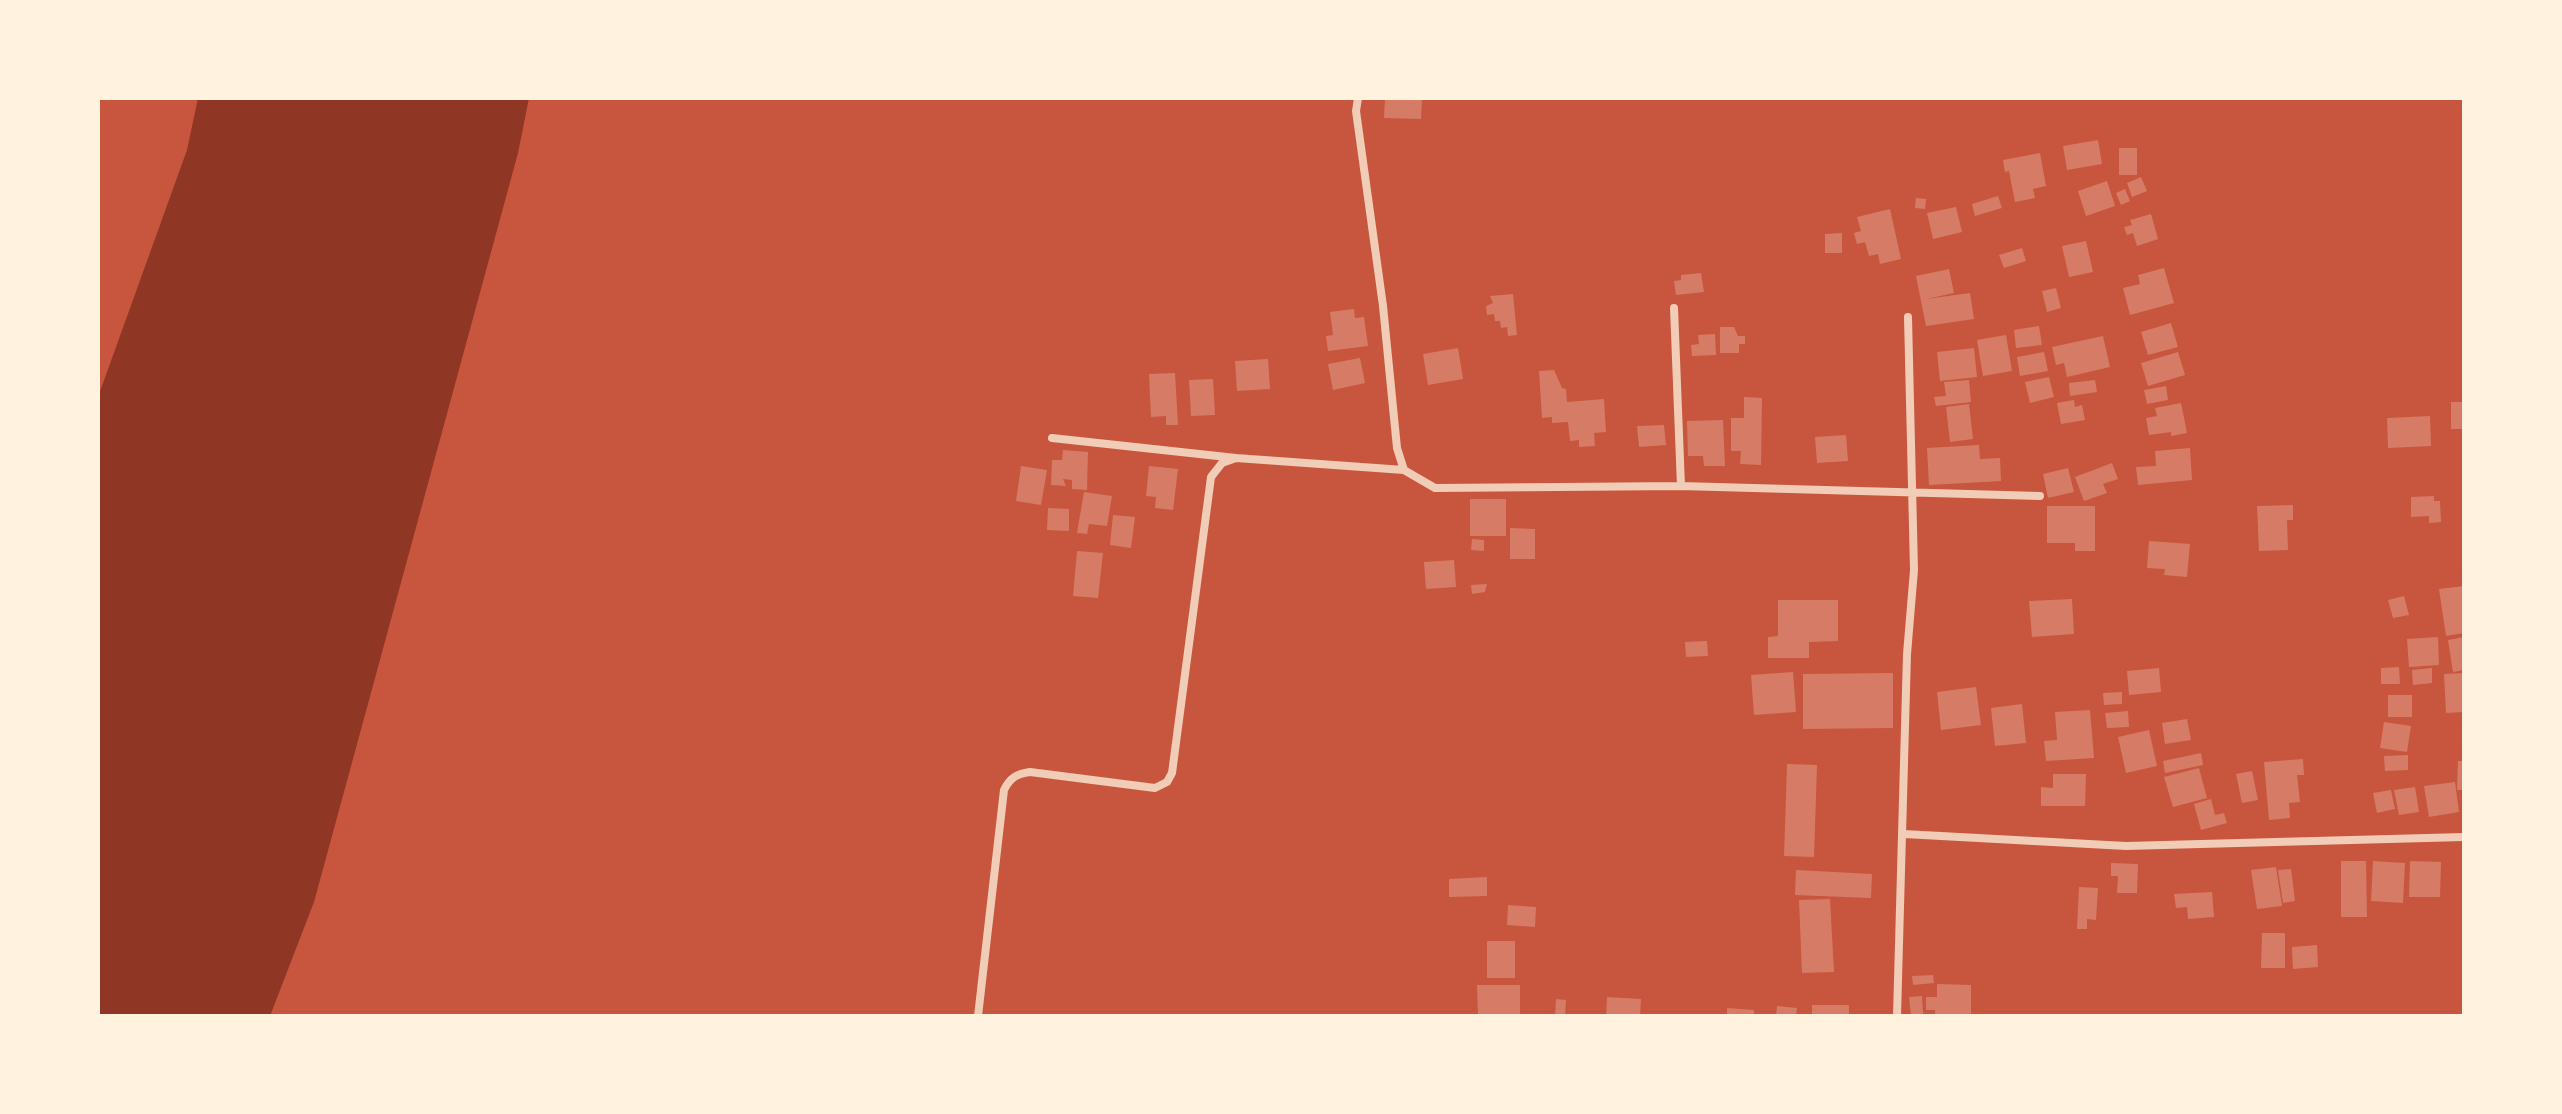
<!DOCTYPE html>
<html>
<head>
<meta charset="utf-8">
<style>
	body { margin:0 }
	#map { position:relative; width:2562px; height:1114px; overflow:hidden; background:#c8553d; font-family:Jost,sans-serif }
	canvas { display:block }
	.frame { position:absolute; inset:0; border:100px solid #fff3e0; pointer-events:none }
</style>
</head>
<body>
<div id="map">
<canvas width="2562" height="1114"></canvas>
<div class="frame"></div>
</div>
<script>
const c = document.querySelector('canvas').getContext('2d');
c.lineJoin = 'round';
function fillPath(path, color) { c.fillStyle = color; c.fill(path, 'evenodd'); }
function trace(path, color, width, dash) { c.strokeStyle = color; c.lineWidth = width; c.lineCap = dash ? 'butt' : 'round'; c.setLineDash(dash || []); c.stroke(path); }
fillPath(new Path2D(`
	M198 98H529L518 153 314 902 270 1016H98V397L187 150Z`), '#8f3625');
fillPath(new Path2D(`
	M1385 98H1422L1421 119 1384 118Z
	M2098 140 2102 164 2067 170 2063 146Z
	M2119 148H2137V175H2119Z
	M2040 153 2046 186 2033 189 2035 198 2015 202 2009 171 2005 172 2003 160Z
	M2141 177 2147 191 2132 197 2127 183Z
	M2107 181 2115 206 2086 216 2078 191Z
	M2125 189 2130 201 2121 205 2116 193Z
	M1998 196 2002 208 1975 216 1972 204Z
	M1916 198 1926 199 1925 209 1915 208Z
	M1956 207 1962 232 1933 239 1927 213Z
	M1890 209 1901 259 1880 264 1878 254 1869 256 1865 242 1857 244 1854 233 1861 231 1857 217Z
	M2151 214 2158 239 2137 246 2133 233 2127 235 2124 227 2132 225 2130 220Z
	M1842 233V253H1825V234Z
	M2086 241 2093 272 2069 277 2062 246Z
	M2022 248 2026 261 2004 268 1999 255Z
	M2164 268 2174 303 2130 315 2123 288 2140 284 2138 275Z
	M1949 269 1954 293 1926 299 1970 293 1974 319 1926 326 1916 276Z
	M1701 273 1704 292 1676 295 1674 281 1681 280V275Z
	M2056 288 2061 308 2047 312 2042 291Z
	M1513 294 1517 335 1508 336 1507 327 1501 328 1500 321H1495L1494 314 1487 315 1486 306 1493 303 1490 296Z
	M1354 309 1355 318 1364 317 1368 346 1328 351 1326 336 1333 335 1330 312Z
	M2171 323 2178 347 2148 355 2141 332Z
	M2039 326 2042 345 2016 348 2014 330Z
	M1720 327H1734L1738 336H1745V344H1739V353H1720Z
	M1715 334 1716 355 1692 356 1691 345 1699 344 1698 335Z
	M2006 335 2012 371 1983 376 1977 340Z
	M2103 336 2110 367 2067 377 2064 363 2056 365 2052 347Z
	M1458 348 1463 379 1428 385 1423 354Z
	M1974 348 1977 377 1940 381 1937 352Z
	M2044 352 2048 371 2020 376 2017 357Z
	M2178 352 2185 375 2148 386 2141 363Z
	M1360 358 1365 383 1333 390 1328 364Z
	M1268 359 1270 389 1237 391 1235 361Z
	M1554 370 1562 388 1566 389 1567 402 1604 399 1606 432 1594 433 1595 446 1579 447V440L1570 441 1568 422 1552 423V417L1542 418 1539 371Z
	M1175 373 1178 425H1166V416L1151 417 1149 374Z
	M2049 377 2054 397 2030 403 2025 382Z
	M1213 379 1215 415 1191 416 1189 380Z
	M1969 380 1971 402 1936 406 1934 397 1946 396 1944 382Z
	M2095 380 2097 392 2070 396 2069 383Z
	M2166 386 2168 400 2147 404 2144 390Z
	M1744 397 1762 398 1761 465 1740 464 1741 451H1731V418H1744Z
	M2074 400 2075 407 2082 405 2085 420 2061 424 2057 403Z
	M2451 402H2464V429H2451Z
	M2181 403 2187 433 2171 436V432L2149 435 2146 418 2157 416 2155 408Z
	M1969 404 1973 439 1950 442 1946 407Z
	M2430 416 2431 446 2388 448 2387 418Z
	M1723 420 1725 466H1704L1703 456H1688L1687 421Z
	M1664 425 1666 445 1639 447 1637 426Z
	M1846 435 1848 461 1817 463 1815 437Z
	M1979 445 1980 459 2000 458 2001 481 1929 485 1927 448Z
	M2190 448 2192 480 2138 485 2136 467 2156 466 2155 451Z
	M1063 450 1088 452 1087 490 1072 489V480L1063 479 1066 486 1051 485 1052 460H1062Z
	M2112 463 2118 479 2103 484 2107 493 2084 501 2075 477Z
	M1021 466 1047 470 1041 505 1016 501Z
	M1149 466 1178 469 1173 510 1155 508 1156 497 1146 496Z
	M2068 468 2074 492 2048 498 2043 474Z
	M1084 492 1112 496 1107 526 1089 524 1087 534 1077 533Z
	M2434 496V501H2440L2441 522 2429 523V516L2411 517V497Z
	M1470 499H1506V536H1470Z
	M2293 505V520H2287L2288 550 2259 551 2257 506Z
	M2047 506H2095V551H2075V543H2047Z
	M1048 508 1069 509V531L1047 530Z
	M1113 515 1135 517 1131 548 1110 545Z
	M1510 528 1535 529V559H1510Z
	M1472 539 1484 540V551L1471 550Z
	M2149 541 2190 544 2187 577 2164 575 2165 569 2147 568Z
	M1077 551 1103 553 1098 598 1073 596Z
	M1454 560 1456 587 1426 589 1424 562Z
	M1487 584 1485 592 1472 594 1471 585Z
	M2464 586V633L2446 636 2439 589Z
	M2404 596 2409 615 2393 618 2388 600Z
	M2072 599 2074 634 2032 637 2029 601Z
	M1778 600H1838V641L1809 642V658H1768V637L1778 636Z
	M2438 637 2439 665 2409 667 2407 639Z
	M2464 637V670L2453 672 2448 640Z
	M1707 641 1708 656 1686 657 1685 642Z
	M2399 667 2400 684H2381V668Z
	M2159 668 2161 692 2129 695 2127 671Z
	M2432 668V683L2413 685 2412 670Z
	M1793 672 1796 712 1754 715 1751 675Z
	M1893 673V728L1803 729V674Z
	M2464 673V712L2446 713 2444 674Z
	M1976 687 1981 725 1941 730 1937 692Z
	M2122 692V704L2104 705 2103 693Z
	M2388 695H2412V717H2388Z
	M2022 704 2026 743 1995 746 1991 708Z
	M2090 710 2094 758 2046 761 2044 741 2057 740 2055 712Z
	M2128 711 2129 727 2107 728 2105 713Z
	M2187 719 2191 740 2165 744 2162 723Z
	M2384 722 2411 726 2407 752 2380 748Z
	M2149 730 2157 766 2126 773 2118 737Z
	M2201 753 2203 765 2165 773 2163 761Z
	M2408 755V770L2385 771 2384 756Z
	M2303 759 2304 775H2297L2300 802 2289 803 2290 818 2269 820 2264 762Z
	M2458 761H2464V790H2457Z
	M1787 764 1817 765 1814 857 1784 856Z
	M2199 768 2207 798 2173 807 2164 777Z
	M2252 771 2258 800 2242 803 2236 774Z
	M2053 774H2086L2085 806H2041V787L2053 788Z
	M2455 782 2459 812 2429 817 2424 786Z
	M2415 787 2419 812 2399 815 2394 790Z
	M2391 790 2395 809 2377 813 2373 793Z
	M2211 799 2215 815 2224 813 2227 823 2201 830 2194 804Z
	M2341 861H2366L2367 917H2341Z
	M2373 861 2405 863 2403 903 2371 901Z
	M2410 861 2441 862 2440 897H2409Z
	M2111 863 2138 864 2137 893H2117L2118 876H2111Z
	M2276 867 2282 906 2257 909 2251 870Z
	M2291 869 2295 901 2283 903 2278 870Z
	M1796 870 1872 874 1871 898 1795 895Z
	M1487 877V896L1449 897V879Z
	M2079 887 2098 888 2096 920 2087 919V929H2077Z
	M2212 892 2214 917 2188 919 2187 907 2176 908 2174 894Z
	M1830 899 1834 972 1802 973 1799 900Z
	M1508 905 1536 907 1535 927 1507 925Z
	M2262 933H2285V968H2261Z
	M1487 941H1515V978H1487Z
	M2317 945 2318 967 2293 969 2292 947Z
	M1933 975 1934 983 1913 985 1912 976Z
	M1937 984 1971 985V1016H1935V1010H1926V997H1937Z
	M1477 985H1520V1016H1478Z
	M1922 996 1923 1014 1911 1015 1909 997Z
	M1607 997 1641 999 1640 1016H1606Z
	M1556 999 1566 1000 1565 1016H1555Z
	M1812 1005H1849V1016H1812Z
	M1777 1006 1797 1008 1796 1016H1776Z
	M1727 1008 1754 1010V1016H1727Z`), '#d67c66');
trace(new Path2D(`
	M1358 98 1356 111 1383 306 1397 448 1404 470 1435 488 1681 486 2040 496
	M1674 308 1681 486
	M1052 438 1236 458 1404 470
	M1904 834 2126 846 2464 837
	M978 1016 1004 790C1010 778 1016 774 1030 772L1155 788 1167 782 1172 773 1211 477 1222 463 1236 458
	M1897 1016 1907 654 1914 570 1908 317`), '#f1ccb7', 8);
</script>
</body>
</html>
